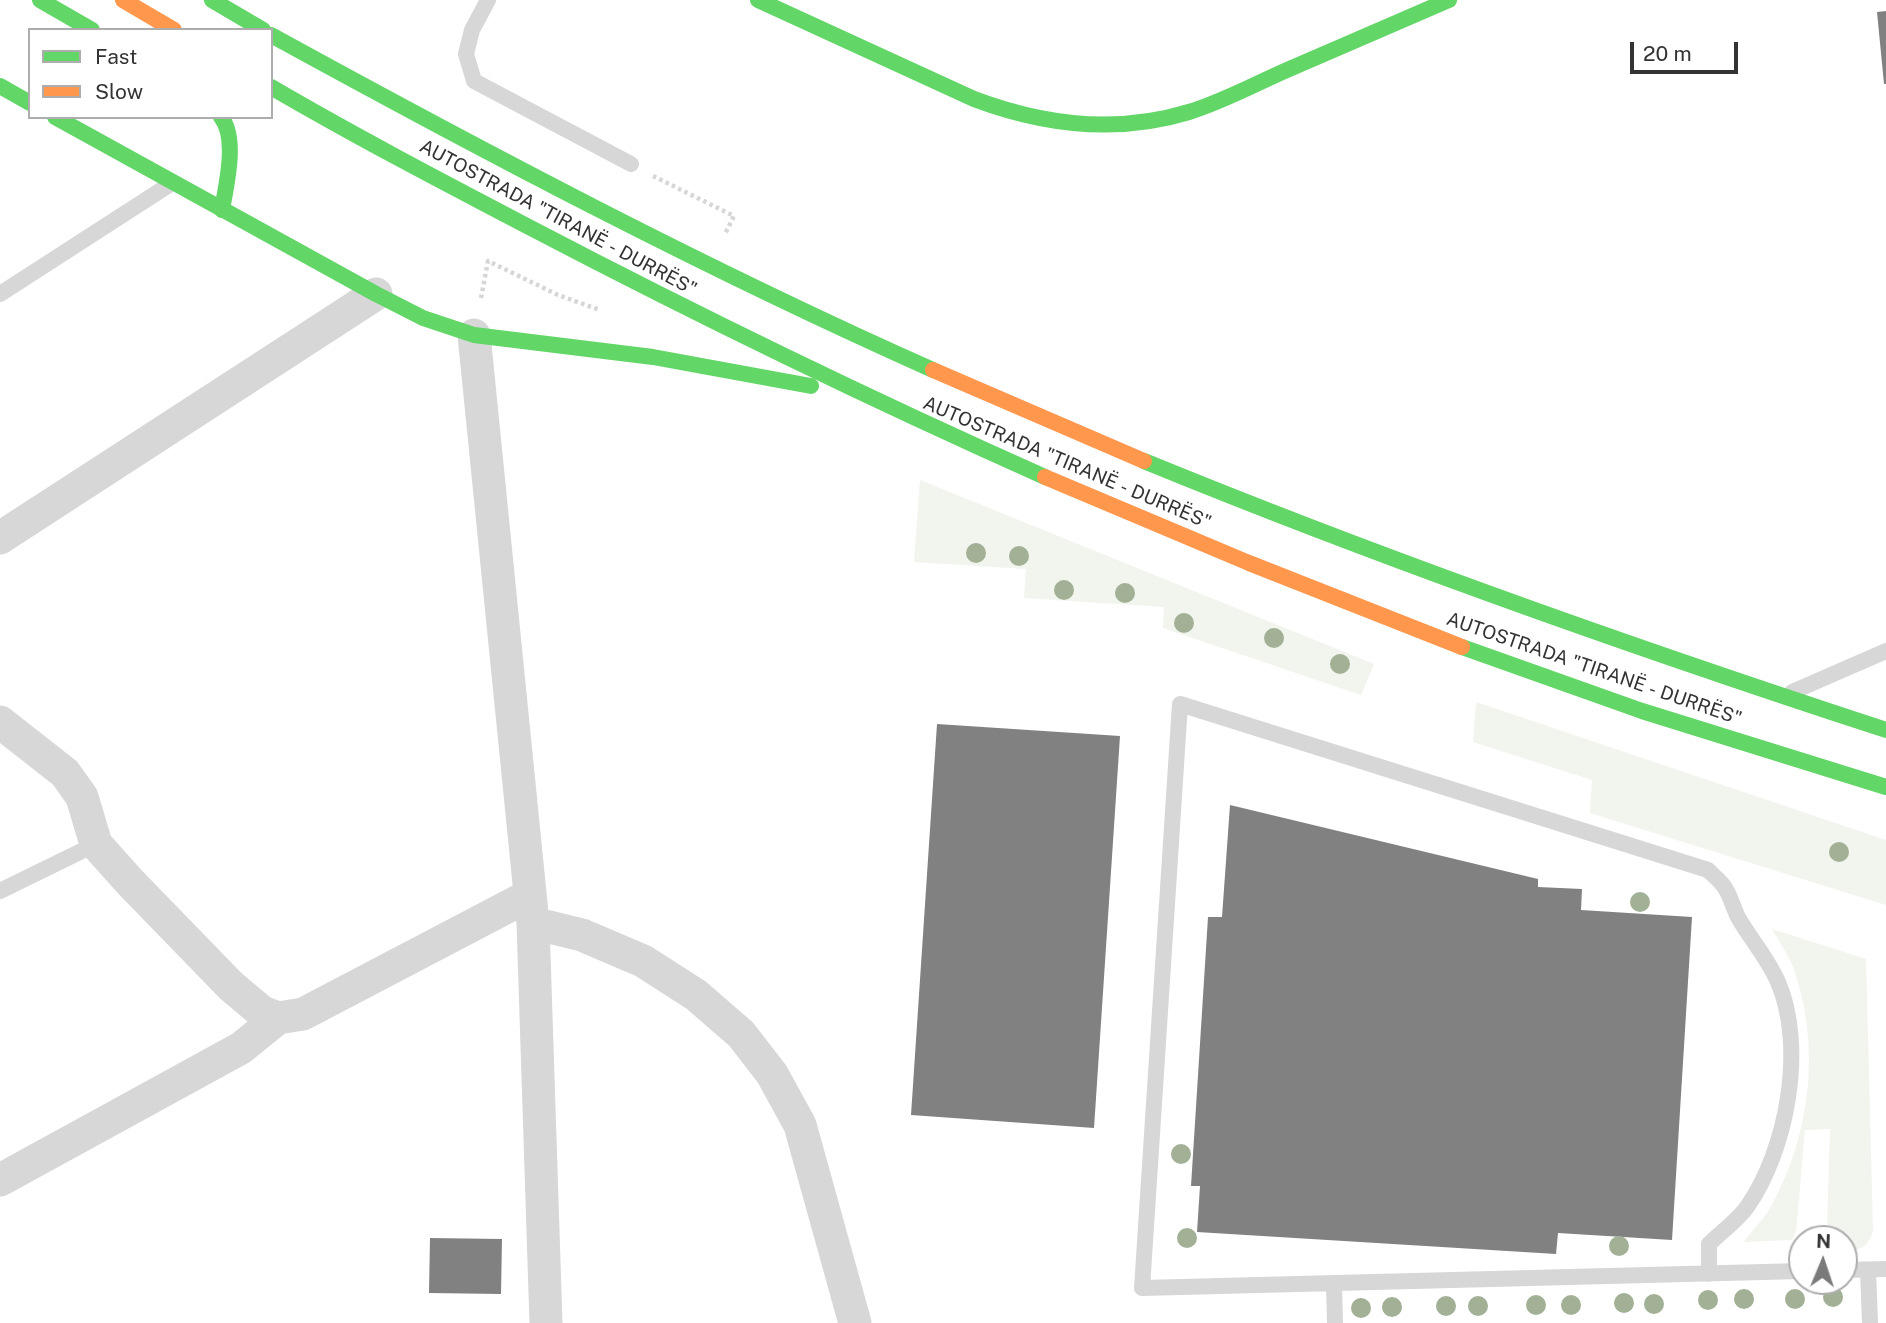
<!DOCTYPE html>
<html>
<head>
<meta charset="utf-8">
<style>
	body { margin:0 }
	#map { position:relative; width:1886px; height:1323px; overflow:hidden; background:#fff; font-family:"Public Sans",sans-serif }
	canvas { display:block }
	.legend { position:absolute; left:28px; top:28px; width:245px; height:91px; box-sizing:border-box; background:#fff; border:2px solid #adadad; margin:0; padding:9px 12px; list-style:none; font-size:21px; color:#333 }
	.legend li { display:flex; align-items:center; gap:14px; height:35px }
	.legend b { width:35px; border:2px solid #adadad }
	.north { position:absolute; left:1788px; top:1225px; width:70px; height:70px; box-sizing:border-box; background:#fff; border:2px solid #adadad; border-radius:50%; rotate:2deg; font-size:19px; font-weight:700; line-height:28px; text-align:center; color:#333 }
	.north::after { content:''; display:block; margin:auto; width:24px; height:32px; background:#7a7a7a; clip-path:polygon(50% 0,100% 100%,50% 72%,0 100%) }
	.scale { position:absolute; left:1630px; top:42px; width:108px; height:32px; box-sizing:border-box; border:4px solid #333; border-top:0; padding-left:9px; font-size:21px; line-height:24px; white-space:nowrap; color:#333; -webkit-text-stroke:5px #fff; paint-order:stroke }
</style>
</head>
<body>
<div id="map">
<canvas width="1886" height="1323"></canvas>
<ul class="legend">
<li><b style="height:9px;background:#63d668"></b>Fast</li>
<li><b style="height:9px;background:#ff974d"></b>Slow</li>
</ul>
<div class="north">N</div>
<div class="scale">20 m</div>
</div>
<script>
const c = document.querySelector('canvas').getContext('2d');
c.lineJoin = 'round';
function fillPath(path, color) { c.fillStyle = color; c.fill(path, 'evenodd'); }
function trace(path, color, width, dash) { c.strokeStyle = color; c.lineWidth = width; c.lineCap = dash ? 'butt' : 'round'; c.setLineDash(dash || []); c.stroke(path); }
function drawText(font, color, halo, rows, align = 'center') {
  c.font = font + ' "Public Sans",sans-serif'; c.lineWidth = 7; c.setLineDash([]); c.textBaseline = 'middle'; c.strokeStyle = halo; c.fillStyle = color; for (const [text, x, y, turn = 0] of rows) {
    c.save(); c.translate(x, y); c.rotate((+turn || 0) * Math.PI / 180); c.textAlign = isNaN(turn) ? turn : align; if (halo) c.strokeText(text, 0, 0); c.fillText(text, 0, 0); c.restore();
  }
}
fillPath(new Path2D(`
	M920 480 1374 664 1361 695 1163 628 1164 607 1024 598 1026 569 914 562Z
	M1476 702 1886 840V905L1590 813 1592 780 1473 742Z
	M1772 929 1866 959 1873 1231C1869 1246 1859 1252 1844 1250V1239H1830L1827 1230 1830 1129 1805 1130 1796 1232 1792 1240 1744 1242C1753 1229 1766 1217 1773 1203 1811 1131 1821 1045 1793 967 1788 954 1779 942 1772 929Z`), '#f1f5ed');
fillPath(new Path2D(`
	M1886 11V84H1884L1877 12Z
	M937 724 1120 736 1094 1128 911 1115Z
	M1230 805 1538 879V887L1582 889 1581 910 1692 917 1672 1240 1558 1233 1556 1254 1197 1232 1200 1186H1191L1208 917H1222Z
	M430 1238 502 1239 501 1294 429 1293Z`), '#818181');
trace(new Path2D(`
	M653 176 734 216 725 234
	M481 298 488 261 558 295 600 310`), '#d6d6d6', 4.5, [3.5, 3.5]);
trace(new Path2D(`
	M488 0 472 30 466 54 474 81 631 164
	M0 294 172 183
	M1792 692 1886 651
	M0 891 96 844
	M1844 1270 1886 1269
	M1868 1270 1870 1323
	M1709 1274V1244C1721 1232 1738 1220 1747 1207 1787 1150 1806 1047 1778 982 1768 959 1752 941 1739 919 1733 909 1731 895 1723 885 1719 880 1713 875 1708 870L1180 704 1142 1288 1802 1271
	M1334 1284 1335 1323`), '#d7d7d7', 16);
trace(new Path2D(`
	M474 335 533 923 546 1323
	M0 538 376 294
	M0 722 65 773 82 797 96 844 130 882 231 986 262 1012 278 1018 303 1014 530 895
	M533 923 582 935 643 961 696 995 741 1034 772 1074 800 1125 855 1323
	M0 1180 241 1048 278 1018`), '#d7d7d7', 33);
trace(new Path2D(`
	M40 0 92 30
	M212 0 263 30
	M758 0 974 99C1043 125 1117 134 1189 112 1222 102 1255 84 1287 70 1341 47 1395 23 1449 0
	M271 35C488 154 706 269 933 370
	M0 86 30 103
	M271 87C355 136 441 181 527 226 697 315 870 399 1045 477
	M55 117 376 294 423 318 474 335
	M221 117C238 138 226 186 222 210
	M474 335 653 357 811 386
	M1144 461C1388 561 1635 648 1886 730
	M1462 647 1642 711 1886 787`), '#63d668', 16);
trace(new Path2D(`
	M123 0 174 30
	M933 370 1144 461
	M1045 477 1249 563 1462 647`), '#ff974d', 16);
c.fillStyle = '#a2b095';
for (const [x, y] of [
	[976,553],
	[1019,556],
	[1064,590],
	[1125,593],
	[1184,623],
	[1274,638],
	[1340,664],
	[1839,852],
	[1640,902],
	[1181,1154],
	[1187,1238],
	[1619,1246],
	[1833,1297],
	[1744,1299],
	[1795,1299],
	[1708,1300],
	[1624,1303],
	[1654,1304],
	[1536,1305],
	[1571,1305],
	[1446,1306],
	[1478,1306],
	[1392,1307],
	[1361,1308]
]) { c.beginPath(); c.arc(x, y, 10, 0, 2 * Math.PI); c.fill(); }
drawText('19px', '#333', '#fff', [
	["AUTOSTRADA \"TIRANË - DURRËS\"",558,218,28],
	["AUTOSTRADA \"TIRANË - DURRËS\"",1067,463,23],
	["AUTOSTRADA \"TIRANË - DURRËS\"",1594,669,19]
]);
</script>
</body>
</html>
